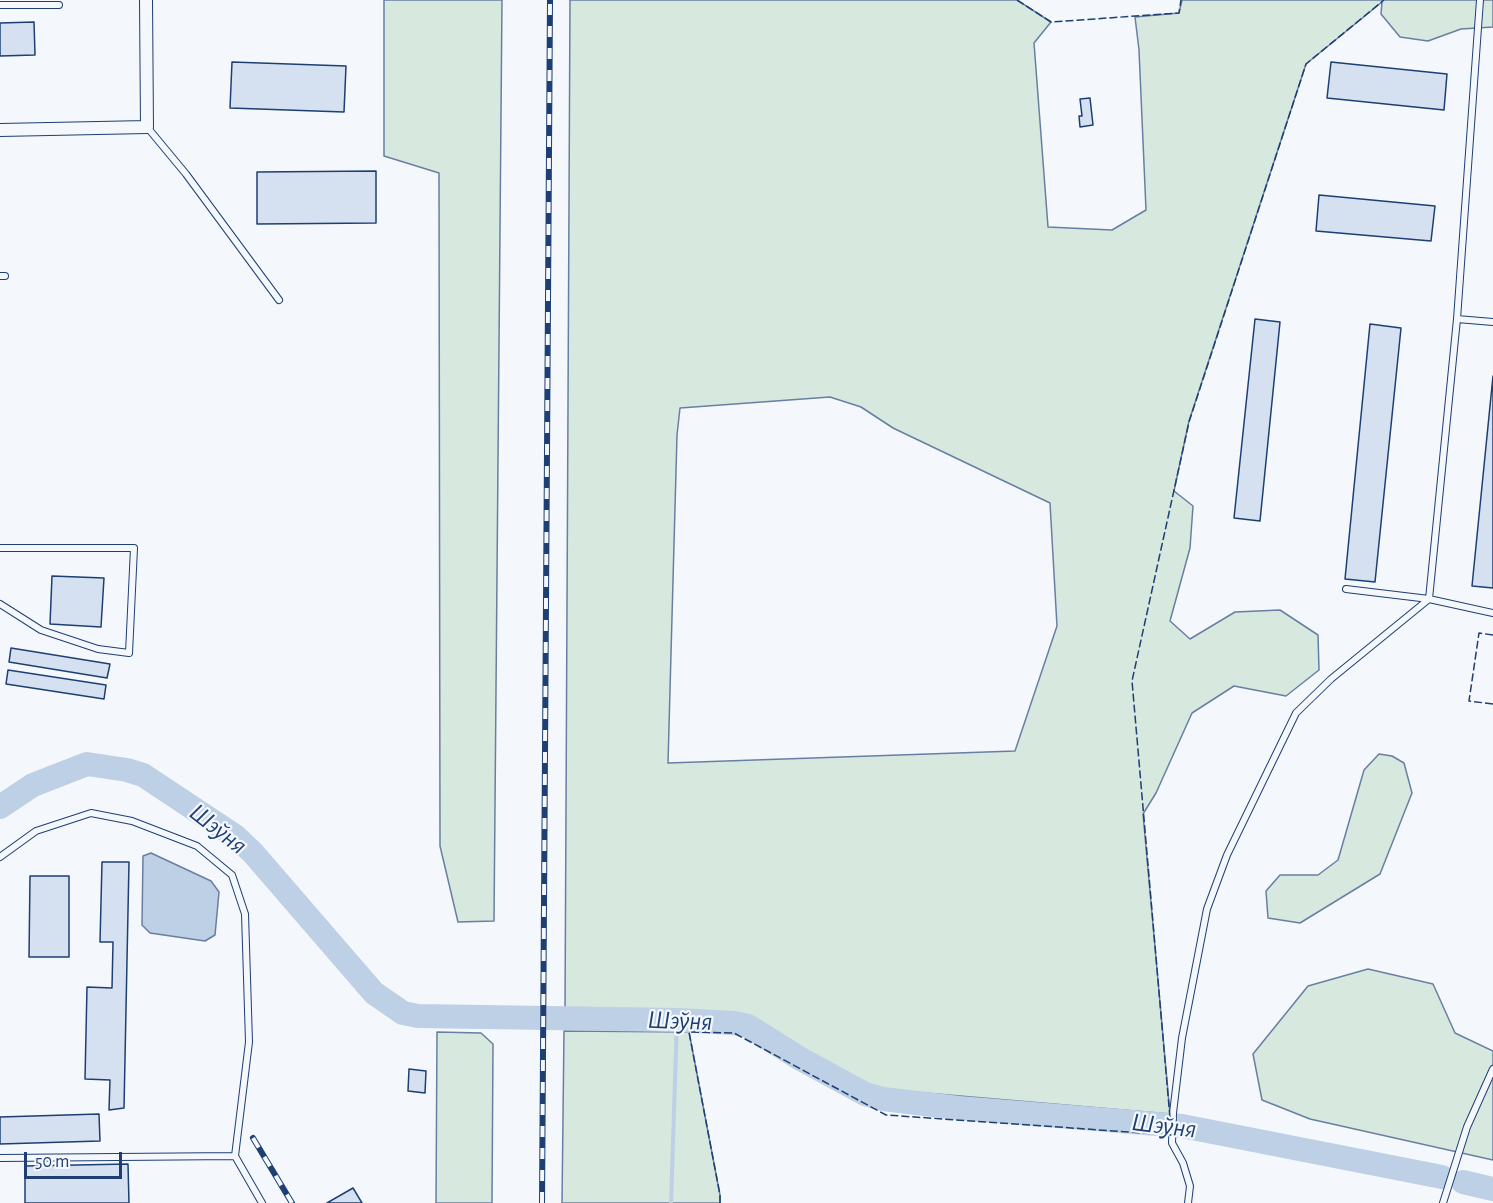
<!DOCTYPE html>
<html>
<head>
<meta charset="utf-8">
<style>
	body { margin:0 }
	#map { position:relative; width:1493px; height:1203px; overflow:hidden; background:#f4f7fb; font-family:"Alegreya Sans",sans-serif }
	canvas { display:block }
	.scale { position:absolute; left:24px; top:1152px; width:98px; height:27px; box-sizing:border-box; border:3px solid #1d3f73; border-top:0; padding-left:8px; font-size:18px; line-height:21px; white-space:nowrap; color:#1d3f73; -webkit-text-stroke:4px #f4f7fb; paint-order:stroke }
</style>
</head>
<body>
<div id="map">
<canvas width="1493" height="1203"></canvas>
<div class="scale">50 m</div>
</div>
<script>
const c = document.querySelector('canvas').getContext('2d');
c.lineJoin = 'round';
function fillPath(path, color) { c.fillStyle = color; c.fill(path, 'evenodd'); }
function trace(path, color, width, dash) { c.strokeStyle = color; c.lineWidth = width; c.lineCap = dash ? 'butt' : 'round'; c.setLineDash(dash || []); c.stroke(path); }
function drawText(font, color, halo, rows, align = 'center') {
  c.font = font + ' "Alegreya Sans",sans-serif'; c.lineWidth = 4.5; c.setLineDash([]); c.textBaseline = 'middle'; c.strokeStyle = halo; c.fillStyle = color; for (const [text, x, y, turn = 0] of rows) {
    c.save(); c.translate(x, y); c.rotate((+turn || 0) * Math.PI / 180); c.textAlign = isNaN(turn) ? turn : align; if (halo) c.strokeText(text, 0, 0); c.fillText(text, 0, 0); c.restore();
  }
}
const green = new Path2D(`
	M384 0H502L494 921 458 922 440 846 439 173 384 156Z
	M570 0H1017L1051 22 1034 43 1048 227 1112 230 1146 210 1139 50 1135 17 1179 13 1182 0H1493V27L1461 29 1428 41 1400 37 1381 14 1382 2 1306 64 1189 421 1174 491 1193 506 1190 548 1170 621 1190 639 1235 612 1280 610 1318 635 1319 670 1286 696 1234 686 1192 713 1156 793 1143 814 1170 1114 890 1090 858 1083 747 1016 717 1012 565 1009ZM830 397 861 407 893 428 1050 503 1057 626 1015 751 668 763 677 435 680 408Z
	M1379 754 1392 756 1404 763 1412 793 1380 874 1300 923 1268 918 1266 891 1280 875H1318L1338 860 1364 770Z
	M1368 969 1433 984 1455 1033 1493 1051V1160L1310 1119 1262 1100 1253 1054 1308 986Z
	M564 1031 689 1032 720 1195V1203H562Z
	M437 1032 481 1033 493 1044 492 1203H436Z`);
fillPath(green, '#d7e8df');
trace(green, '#687fa3', 1.5);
const water = new Path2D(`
	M151 853 211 881 219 892 215 935 205 941 150 933 142 925 143 856Z`);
fillPath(water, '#bed0e5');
trace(water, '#687fa3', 1.5);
trace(new Path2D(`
	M671 1203 677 1020`), '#bed0e5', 4);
trace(new Path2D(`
	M0 807 33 785 87 764 127 770 143 775 235 836 253 853 374 993 403 1013 418 1016 677 1020 734 1023 748 1026 799 1058 865 1094 883 1099 959 1108 1182 1126 1442 1177
	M1463 1182 1493 1189`), '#bed0e5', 24);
const building = new Path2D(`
	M34 22 35 55 0 56V23Z
	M232 62 346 66 344 112 230 108Z
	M1331 62 1447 74 1444 110 1327 98Z
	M1090 98 1093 125 1080 127 1079 116H1082L1080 99Z
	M376 171V223L257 224V172Z
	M1319 195 1435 206 1431 241 1316 231Z
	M1255 319 1280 322 1260 521 1234 518Z
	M1370 324 1401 328 1375 582 1345 579Z
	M1493 376V588L1472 586Z
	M52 576 104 578 101 627 50 624Z
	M11 648 110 664 107 678 9 662Z
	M8 670 106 685 104 699 6 684Z
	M102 862H129L124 1108 109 1110 110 1080 85 1079 87 987 112 988 113 942H100Z
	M30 876H69V957H29Z
	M409 1069 426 1071 425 1093 408 1091Z
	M99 1114 100 1141 0 1144V1117Z
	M128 1164 129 1203H25V1166Z
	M353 1188 362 1203H327Z`);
fillPath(building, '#d5e0f0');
trace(building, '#1d3f73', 1.5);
const service = new Path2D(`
	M0 5H59
	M147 127 186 174 279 300
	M0 276H5
	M1457 319 1493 322
	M0 548H134L129 653 98 649 41 630 0 604
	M1346 589 1429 599 1493 613
	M0 857 36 831 91 813 132 821 197 846 232 875 245 914 249 1042 235 1156
	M0 1158 235 1156 262 1203
	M1188 1203 1190 1186 1183 1163 1172 1143 1173 1113 1182 1038 1207 909 1227 855 1296 713 1331 679 1429 599 1457 319 1480 0
	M1443 1203 1467 1127 1493 1069`);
const minor = new Path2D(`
	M0 130 147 127 146 0`);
trace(service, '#1d3f73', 8);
trace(minor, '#1d3f73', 14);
trace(service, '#f4f7fb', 6);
trace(minor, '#f4f7fb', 12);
const rail = new Path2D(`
	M253 1138 292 1203
	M542 1203 550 0`);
trace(rail, '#1d3f73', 6);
trace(rail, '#f4f7fb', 4, [11]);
trace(new Path2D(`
	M1017 0 1051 22 1179 13 1181 0
	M1493 635 1479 633 1469 701 1493 704
	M1170 1118 1132 681 1189 422 1306 64 1384 0
	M720 1203V1195L689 1032 734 1033 886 1115 1172 1135 1171 1133`), '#1d3f73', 1.5, [8, 3]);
drawText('italic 26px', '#1d3f73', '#f4f7fb', [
	["Шэўня",218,829,38],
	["Шэўня",680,1021,2],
	["Шэўня",1164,1126,7]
]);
</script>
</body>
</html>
